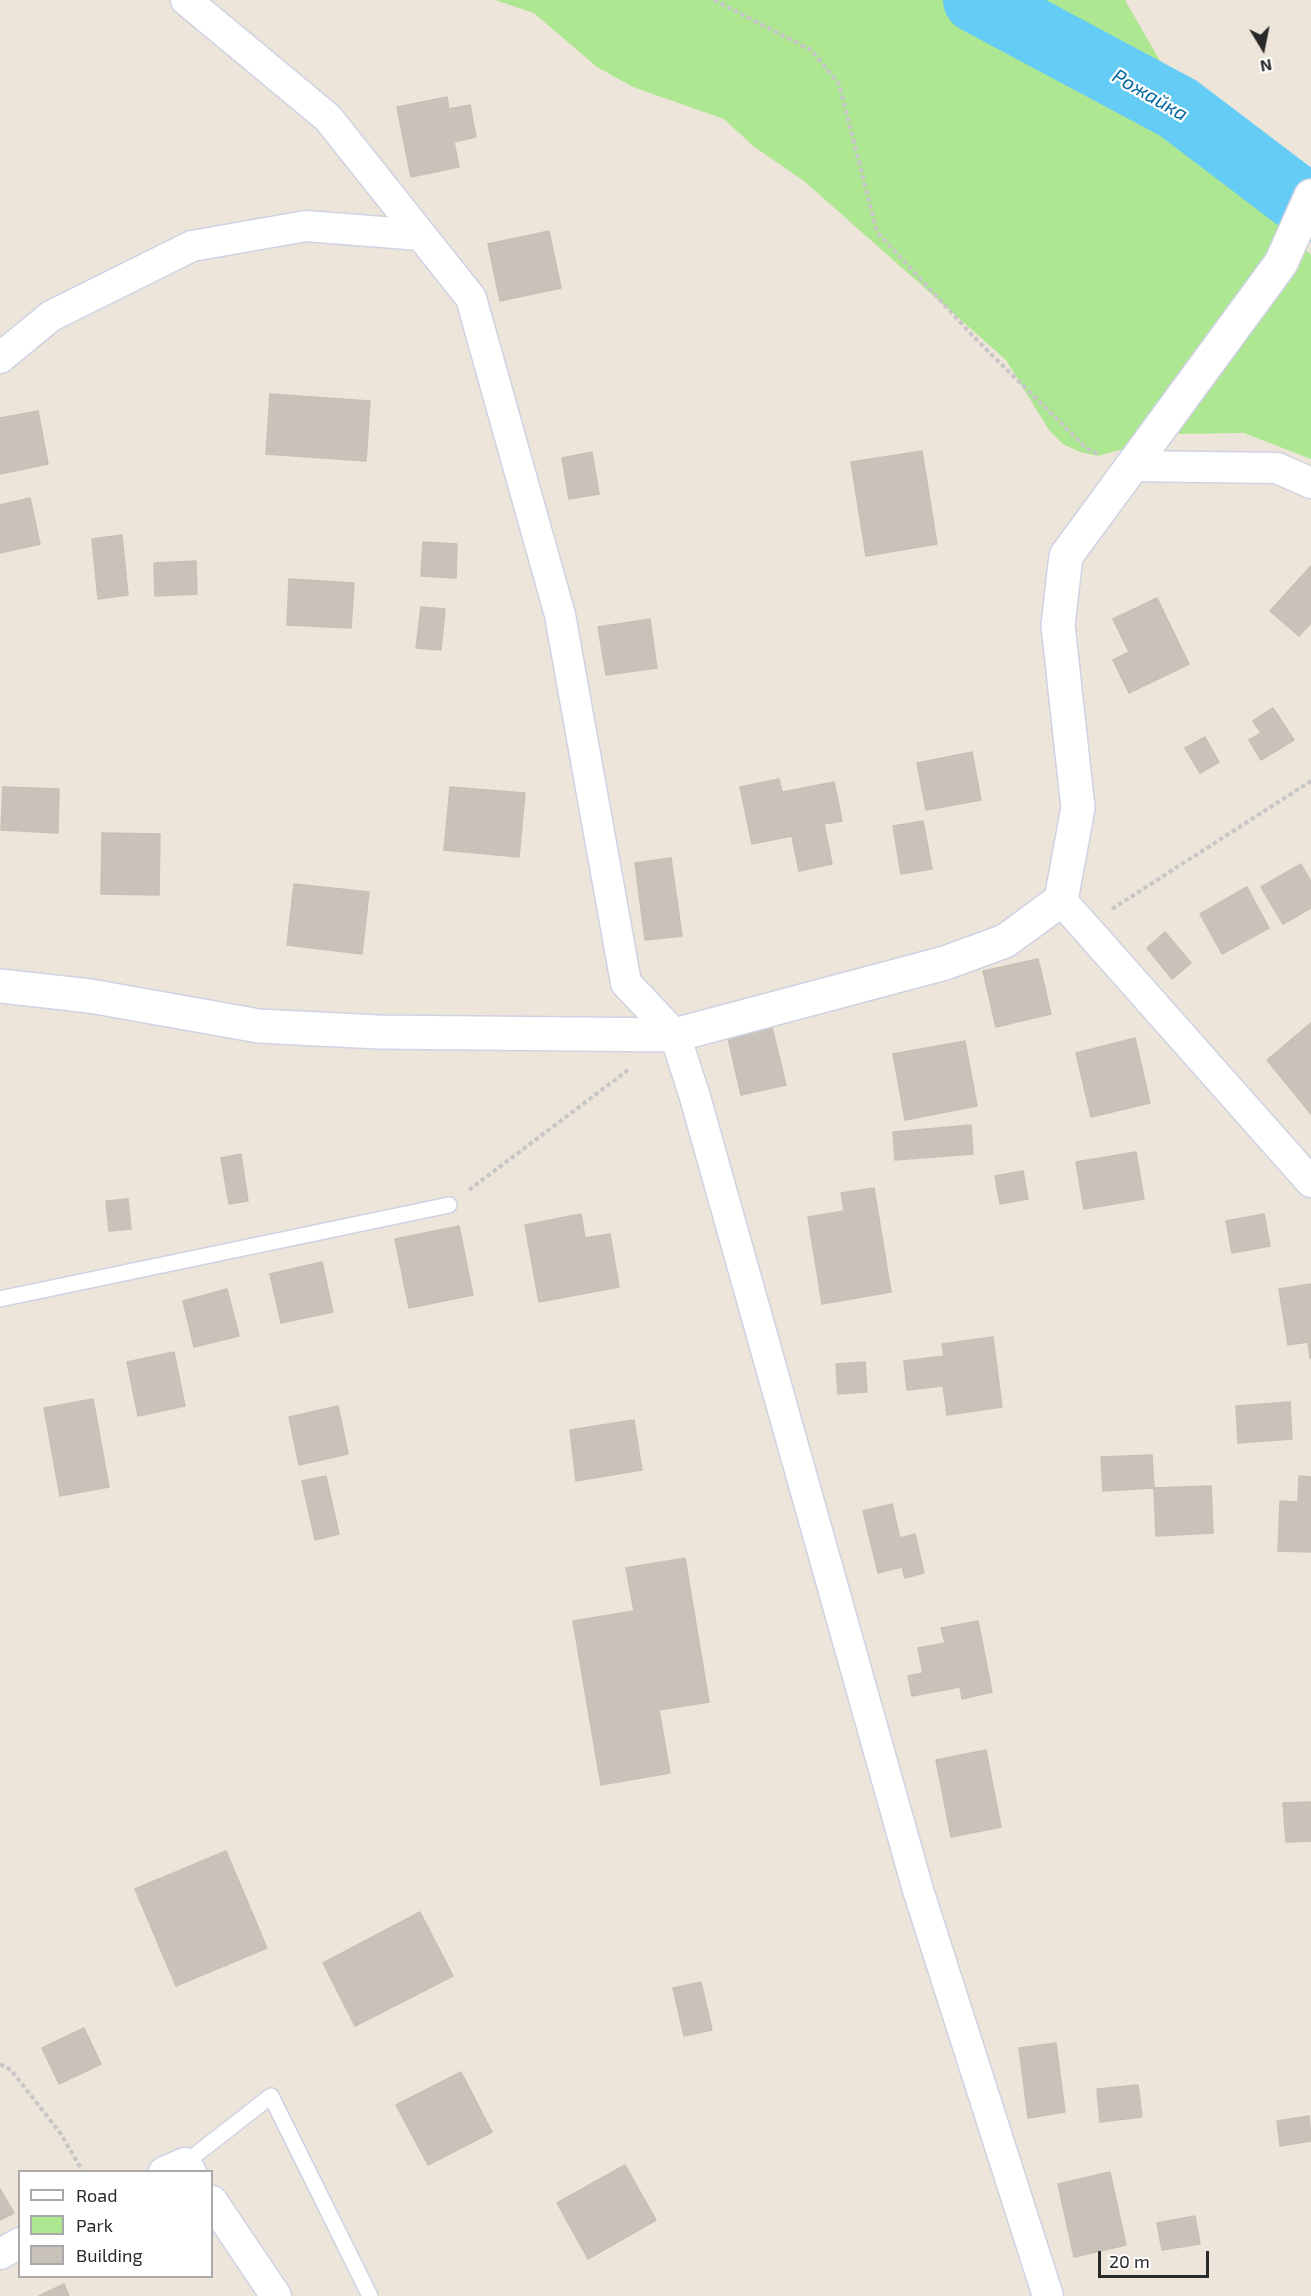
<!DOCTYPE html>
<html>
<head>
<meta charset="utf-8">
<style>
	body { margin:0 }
	#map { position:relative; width:1311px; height:2296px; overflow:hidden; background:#ede5da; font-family:"Exo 2",sans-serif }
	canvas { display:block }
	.legend { position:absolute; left:18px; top:2170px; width:195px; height:108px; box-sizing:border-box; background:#fff; border:2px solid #a9a9a9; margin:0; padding:8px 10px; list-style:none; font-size:18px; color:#292929 }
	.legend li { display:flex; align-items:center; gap:12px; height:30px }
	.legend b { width:30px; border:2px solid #a9a9a9 }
	.north { position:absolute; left:1233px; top:18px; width:60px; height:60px; -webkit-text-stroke:4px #fff; paint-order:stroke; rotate:170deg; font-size:16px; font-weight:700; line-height:24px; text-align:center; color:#292929 }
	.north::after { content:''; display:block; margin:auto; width:21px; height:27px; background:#292929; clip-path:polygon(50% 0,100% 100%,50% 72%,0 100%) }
	.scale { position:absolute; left:1098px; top:2251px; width:111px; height:27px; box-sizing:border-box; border:3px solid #292929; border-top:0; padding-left:8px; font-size:18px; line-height:21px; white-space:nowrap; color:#292929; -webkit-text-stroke:4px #fff; paint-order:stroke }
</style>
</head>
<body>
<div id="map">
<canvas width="1311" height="2296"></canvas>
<ul class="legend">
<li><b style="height:8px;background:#fff"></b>Road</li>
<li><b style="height:16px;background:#ade792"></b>Park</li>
<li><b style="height:16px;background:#c8c2ba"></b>Building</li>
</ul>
<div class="north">N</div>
<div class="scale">20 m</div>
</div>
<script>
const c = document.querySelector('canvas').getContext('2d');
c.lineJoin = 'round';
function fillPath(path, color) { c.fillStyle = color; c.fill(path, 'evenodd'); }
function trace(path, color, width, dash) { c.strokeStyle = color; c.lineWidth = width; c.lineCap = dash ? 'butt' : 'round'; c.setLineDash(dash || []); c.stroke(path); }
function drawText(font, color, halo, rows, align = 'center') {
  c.font = font + ' "Exo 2",sans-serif'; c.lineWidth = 4.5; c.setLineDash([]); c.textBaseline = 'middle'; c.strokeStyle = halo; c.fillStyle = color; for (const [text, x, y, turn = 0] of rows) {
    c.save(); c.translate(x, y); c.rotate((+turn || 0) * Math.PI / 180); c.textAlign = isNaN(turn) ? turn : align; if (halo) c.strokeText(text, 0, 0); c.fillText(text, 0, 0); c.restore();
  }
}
fillPath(new Path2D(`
	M495 0H1125L1217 160 1311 255V459L1244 433 1176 434 1098 456 1080 452 1063 444 1049 430 1006 360 804 181 753 146 724 119 633 87 597 67 534 13Z`), '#ade792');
trace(new Path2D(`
	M976 0 1178 108 1311 209`), '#65ccf6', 66);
const building = new Path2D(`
	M447 97 449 109 470 105 476 137 454 142 459 167 411 177 397 107Z
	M549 231 561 288 500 301 488 244Z
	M270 394 370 401 366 461 266 454Z
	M38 411 48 464 0 474V418Z
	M922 451 937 544 866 556 851 462Z
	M592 452 599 494 569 499 562 458Z
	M30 498 40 544 0 553V505Z
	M122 535 128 595 98 599 92 539Z
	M423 542 457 544 456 578 421 576Z
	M196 561 197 594 155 596 154 563Z
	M1311 566V623L1299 636 1270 611Z
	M289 579 354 583 351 628 287 625Z
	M1157 598 1189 664 1129 693 1113 660 1129 652 1113 619Z
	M421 607 445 609 441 650 416 648Z
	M650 619 657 668 606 675 598 627Z
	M1273 708 1294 740 1261 760 1249 740 1261 733 1253 721Z
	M1205 737 1219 762 1200 773 1185 748Z
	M972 752 981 800 926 810 917 763Z
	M779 779 792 836 752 844 740 787Z
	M834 782 842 821 824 824 832 864 799 871 783 792Z
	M3 787 59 789 58 833 1 830Z
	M450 787 525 793 519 857 444 850Z
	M923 821 932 869 901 874 893 826Z
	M102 833 160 834 159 895 101 894Z
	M671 858 682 936 645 940 635 863Z
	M1301 864 1311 882V908L1283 924 1261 887Z
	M294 884 369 892 362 954 287 945Z
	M1247 887 1269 928 1222 954 1200 914Z
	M1165 932 1191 963 1172 979 1147 948Z
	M1038 959 1051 1014 996 1027 983 971Z
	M1311 1023V1114L1267 1060Z
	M772 1027 786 1085 741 1095 728 1038Z
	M1135 1038 1150 1103 1091 1117 1076 1053Z
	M965 1041 977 1106 905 1120 893 1054Z
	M971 1125 973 1154 895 1160 893 1132Z
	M1136 1152 1144 1199 1084 1209 1076 1162Z
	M241 1154 248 1201 229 1204 221 1158Z
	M1023 1171 1028 1199 1000 1204 995 1176Z
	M874 1188 891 1292 822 1304 808 1217 844 1211 841 1193Z
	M128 1199 131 1229 109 1231 106 1201Z
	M581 1214 585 1238 610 1234 619 1287 539 1302 525 1225Z
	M1264 1214 1270 1246 1232 1253 1226 1221Z
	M459 1226 473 1295 409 1308 395 1239Z
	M322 1262 333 1312 281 1323 270 1274Z
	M1311 1284V1357L1310 1358 1308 1342 1288 1345 1279 1289Z
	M227 1289 239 1336 194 1347 183 1301Z
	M993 1337 1002 1407 947 1415 943 1386 907 1390 904 1361 944 1356 942 1344Z
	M174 1352 185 1406 138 1416 127 1362Z
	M865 1362 867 1392 838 1394 836 1364Z
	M93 1399 109 1487 60 1496 44 1408Z
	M1290 1402 1292 1439 1238 1443 1236 1406Z
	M338 1406 348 1454 299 1465 289 1417Z
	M634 1420 642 1470 576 1481 570 1430Z
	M1152 1455 1154 1488 1103 1491 1101 1457Z
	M326 1476 339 1534 315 1540 302 1481Z
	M1299 1476 1311 1477V1552L1278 1551 1280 1501 1298 1502Z
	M1211 1486 1213 1533 1156 1536 1154 1488Z
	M892 1504 900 1538 915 1534 924 1573 905 1578 902 1567 878 1573 863 1511Z
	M685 1558 709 1702 659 1710 670 1773 601 1785 573 1621 634 1611 626 1568Z
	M978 1621 992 1692 962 1699 960 1687 912 1696 908 1676 923 1673 918 1648 945 1643 941 1628Z
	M986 1750 1001 1827 951 1837 936 1760Z
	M1311 1802V1841L1286 1842 1283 1803Z
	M226 1851 267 1948 176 1986 135 1889Z
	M420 1912 453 1976 355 2026 323 1963Z
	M701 1982 712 2030 684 2036 673 1988Z
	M84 2028 101 2064 59 2084 42 2048Z
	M1056 2043 1065 2112 1028 2118 1019 2048Z
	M461 2072 492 2132 428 2165 396 2105Z
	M1138 2085 1142 2117 1100 2122 1097 2089Z
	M1309 2116 1311 2141 1280 2146 1277 2121Z
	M625 2165 656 2220 588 2259 557 2203Z
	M1110 2172 1126 2245 1074 2257 1058 2184Z
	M0 2189 14 2213 0 2220Z
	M1195 2216 1200 2244 1162 2250 1157 2223Z
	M64 2284 69 2296H39Z`);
fillPath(building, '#c8c2ba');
trace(building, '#c8c1b3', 1.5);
const lane = new Path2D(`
	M0 1299 449 1205
	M185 2163 271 2096 370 2296`);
const street = new Path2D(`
	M186 0 328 118 471 298 560 615 626 983 675 1035 695 1097 918 1890 1048 2296
	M0 358 51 316 192 246 306 226 420 235
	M1130 466 1277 468 1311 483
	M1061 900 1311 1182
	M164 2172 185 2163 191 2172
	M212 2201 276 2296
	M0 2254 20 2243`);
const secondary = new Path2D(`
	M0 986 90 996 259 1026 378 1032 675 1035 945 963 1005 941 1061 900 1078 808 1058 625 1066 556 1281 263 1311 196`);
trace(lane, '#cfd2e3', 18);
trace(street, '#cfd2e3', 33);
trace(secondary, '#cfd2e3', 36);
trace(new Path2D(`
	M714 0 811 50 839 84 877 232 974 337 1086 448 1099 454
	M1112 909 1311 781
	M469 1190 628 1070
	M0 2064 11 2070 61 2134 83 2172`), '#c7c7c7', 4, [4.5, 3]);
trace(lane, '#fff', 15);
trace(street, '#fff', 30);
trace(secondary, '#fff', 33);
drawText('italic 20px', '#0467a2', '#fff', [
	["Рожайка",1150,95,30]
]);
</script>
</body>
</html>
